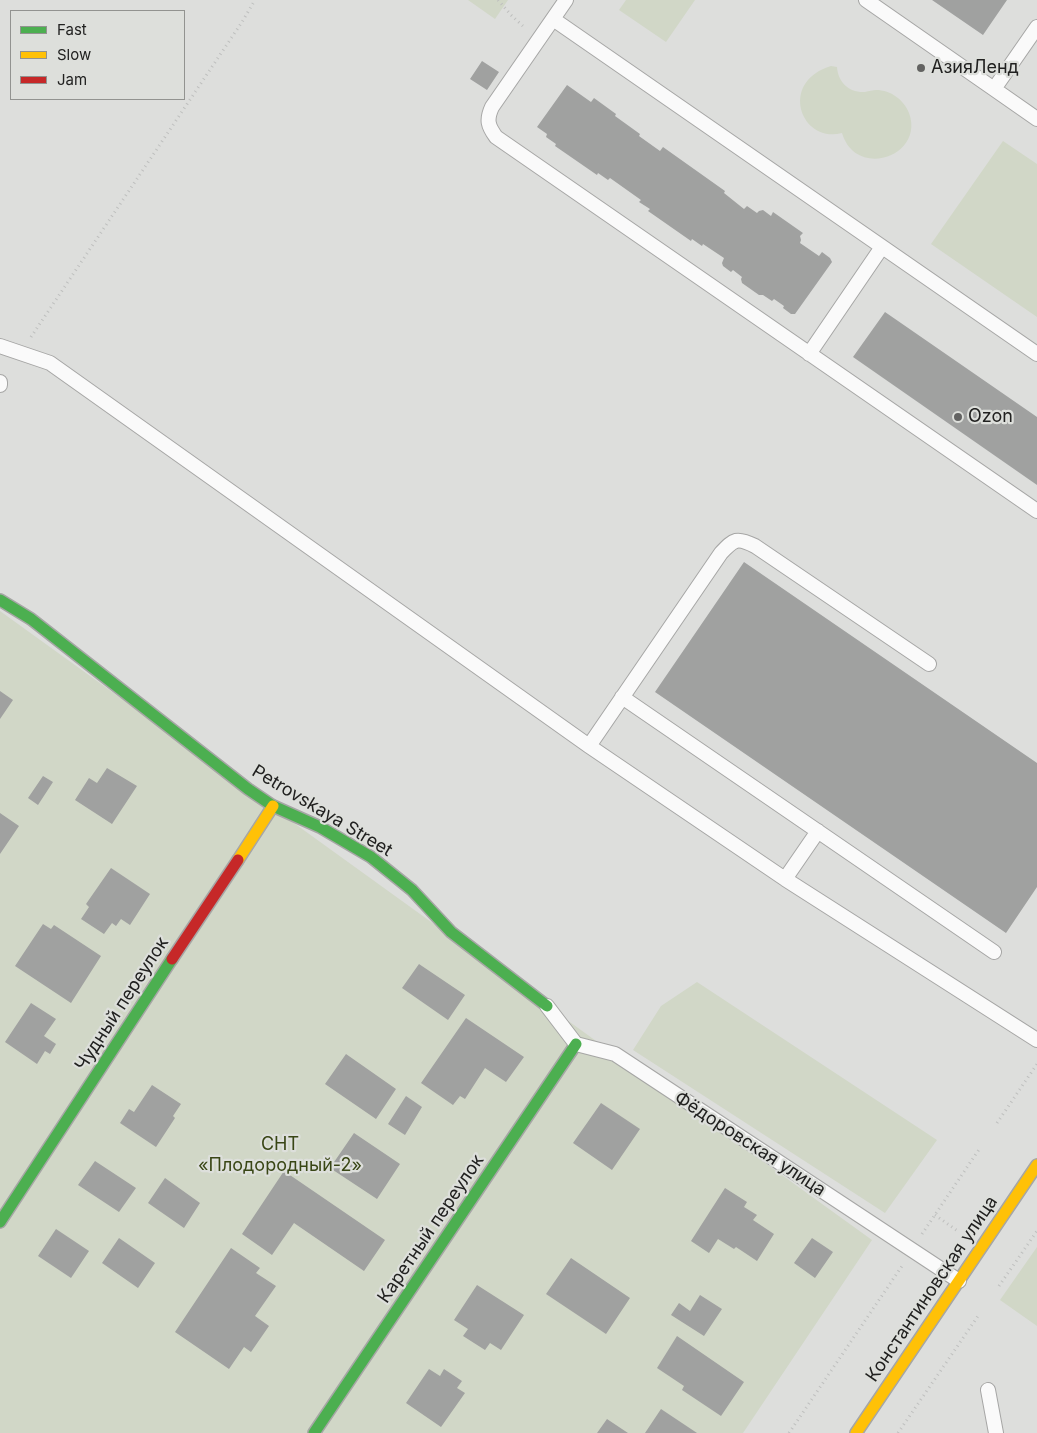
<!DOCTYPE html>
<html>
<head>
<meta charset="utf-8">
<style>
	body { margin:0 }
	#map { position:relative; width:1037px; height:1433px; overflow:hidden; background:#dddedc; font-family:Inter,sans-serif }
	canvas { display:block }
	.legend { position:absolute; left:10px; top:10px; width:175px; height:90px; box-sizing:border-box; background:#dddfdb; border:1px solid #929390; margin:0; padding:6px 9px; list-style:none; font-size:15px; color:#212120 }
	.legend li { display:flex; align-items:center; gap:10px; height:25px }
	.legend b { width:25px; border:1px solid #929390 }
</style>
</head>
<body>
<div id="map">
<canvas width="1037" height="1433"></canvas>
<ul class="legend">
<li><b style="height:6px;background:#4caf50"></b>Fast</li>
<li><b style="height:6px;background:#ffc107"></b>Slow</li>
<li><b style="height:6px;background:#c62828"></b>Jam</li>
</ul>
</div>
<script>
const c = document.querySelector('canvas').getContext('2d');
c.lineJoin = 'round';
function fillPath(path, color) { c.fillStyle = color; c.fill(path, 'evenodd'); }
function trace(path, color, width, dash) { c.strokeStyle = color; c.lineWidth = width; c.lineCap = dash ? 'butt' : 'round'; c.setLineDash(dash || []); c.stroke(path); }
function drawText(font, color, halo, rows, align = 'center') {
  c.font = font + ' Inter,sans-serif'; c.lineWidth = 4.5; c.setLineDash([]); c.textBaseline = 'middle'; c.strokeStyle = halo; c.fillStyle = color; for (const [text, x, y, turn = 0] of rows) {
    c.save(); c.translate(x, y); c.rotate((+turn || 0) * Math.PI / 180); c.textAlign = isNaN(turn) ? turn : align; if (halo) c.strokeText(text, 0, 0); c.fillText(text, 0, 0); c.restore();
  }
}
fillPath(new Path2D(`
	M468 0H508L495 19Z
	M626 0H695L666 42 619 10Z
	M831 66 837 67C838 82 849 93 865 92 869 91 873 90 876 90 891 90 904 100 909 113 925 156 856 180 842 133 801 144 778 82 831 66Z
	M1003 141 1037 164V317L931 244Z
	M0 611 872 1240 743 1433H0Z
	M697 982 937 1140 885 1213 633 1050 661 1006Z
	M1037 1247V1326L1000 1300Z`), '#d1d7c7');
fillPath(new Path2D(`
	M932 0H1007L983 35Z
	M482 61 499 72 487 90 470 79Z
	M567 85 591 102 594 98 616 114 615 116 640 134 639 136 660 151 663 147 725 191 724 193 744 209 747 206 757 213 759 211 763 210 771 216 773 212 803 233 800 236 801 240 800 243 819 256 822 252 830 258 832 262 795 314H791L783 308 784 306 774 299 772 301 763 295H759L742 283 741 279 742 277 733 270 731 272 723 266 722 263 724 258 703 244 702 246 692 239 691 241 648 211 650 209 639 202 641 200 610 178 608 180 598 173 597 175 555 146 556 144 546 137 547 134 537 127Z
	M885 312 1037 417V485L853 357Z
	M744 562 1037 763V887L1006 933 655 692Z
	M0 691 13 700 0 719Z
	M107 768 137 786 112 824 75 800 89 778 97 783Z
	M43 776 53 782 38 805 28 798Z
	M0 813 19 826 0 854Z
	M111 868 150 894 130 925 121 919 116 926 112 923 104 934 81 919 89 907 86 904Z
	M43 924 51 929 54 925 101 956 71 1003 15 966Z
	M419 964 465 995 448 1020 402 988Z
	M31 1003 56 1019 44 1036 56 1044 50 1054 45 1051 37 1064 5 1042Z
	M466 1018 524 1057 506 1082 485 1068 465 1099 460 1096 453 1105 421 1083Z
	M346 1054 396 1089 376 1119 325 1084Z
	M152 1085 181 1104 173 1116 175 1118 156 1147 120 1123 129 1109 134 1112Z
	M406 1096 422 1107 405 1135 388 1124Z
	M601 1103 640 1129 612 1170 573 1143Z
	M354 1133 400 1164 377 1199 330 1168Z
	M95 1161 136 1188 119 1212 78 1185Z
	M284 1171 385 1240 364 1271 294 1223 272 1255 242 1234Z
	M165 1178 200 1203 184 1228 148 1203Z
	M725 1188 747 1202 744 1207 757 1215 753 1220 774 1234 757 1261 736 1247 734 1249 718 1239 709 1253 691 1241Z
	M56 1229 89 1251 71 1278 38 1256Z
	M119 1238 155 1263 138 1288 102 1263Z
	M812 1238 833 1252 815 1278 794 1263Z
	M231 1248 260 1268 256 1273 276 1286 255 1316 269 1326 251 1352 244 1347 229 1369 175 1332Z
	M571 1258 630 1298 606 1334 546 1294Z
	M477 1285 524 1315 501 1350 490 1343 485 1350 463 1336 468 1329 454 1320Z
	M700 1295 722 1309 704 1336 671 1315 679 1303 690 1311Z
	M677 1336 744 1382 721 1416 682 1390 684 1386 657 1368Z
	M429 1369 440 1376 444 1369 462 1381 457 1388 465 1393 441 1427 406 1403Z
	M661 1409 697 1433H645Z
	M607 1419 628 1433H597Z`), '#a0a1a0');
const lane = new Path2D(`
	M566 0 492 107C486 120 488 126 496 137L1037 511
	M866 0 994 89
	M553 19 1037 354
	M1037 27 994 89 1037 119
	M0 346 50 363 589 746 785 879 1037 1040
	M809 354 882 247
	M0 382V385
	M622 697 994 952
	M589 746 721 553C734 539 737 537 755 546L929 664
	M785 879 818 831
	M547 1006 576 1044 615 1054 959 1281
	M988 1390 996 1433`);
const fast = new Path2D(`
	M0 600 31 619 248 789 273 806 320 827 371 857 412 890 451 932 547 1006
	M0 1222 172 959
	M314 1433 576 1044`);
const slow = new Path2D(`
	M238 860 273 806
	M856 1433 1037 1165`);
const jam = new Path2D(`
	M172 959 238 860`);
trace(lane, '#a6a6a5', 16);
trace(fast, '#a6a6a5', 14);
trace(slow, '#a6a6a5', 14);
trace(jam, '#a6a6a5', 14);
trace(new Path2D(`
	M498 0 511 15 524 27
	M31 337 242 22 255 0
	M997 1123 1037 1064
	M935 1215 959 1232
	M922 1234 980 1148
	M999 1286 1037 1231
	M789 1433 902 1266
	M898 1433 978 1316`), '#bebfbe', 3, [1, 4]);
trace(lane, '#fafafa', 14);
trace(fast, '#4caf50', 11);
trace(slow, '#ffc107', 11);
trace(jam, '#c62828', 11);
for (const [x, y, r, color] of [
	[921,68,5,"#636362"],
	[958,417,5,"#636362"]
]) { const dot = new Path2D(); dot.arc(x, y, r, 0, 2 * Math.PI); c.fillStyle = color; c.fill(dot); trace(dot, '#dddfdb', 2); }
drawText('18px', '#212120', '#dddfdb', [
	["АзияЛенд",931,68],
	["Ozon",968,417]
], 'left');
drawText('18px', '#212120', '#dddfdb', [
	["Petrovskaya Street",322,811,31],
	["Чудный переулок",122,1004,-57],
	["Фёдоровская улица",750,1144,33],
	["Каретный переулок",431,1229,-56],
	["Константиновская улица",932,1289,-56]
]);
drawText('18px', '#394615', '#dddfdb', [
	["СНТ",280,1145],
	["«Плодородный-2»",280,1166]
]);
</script>
</body>
</html>
